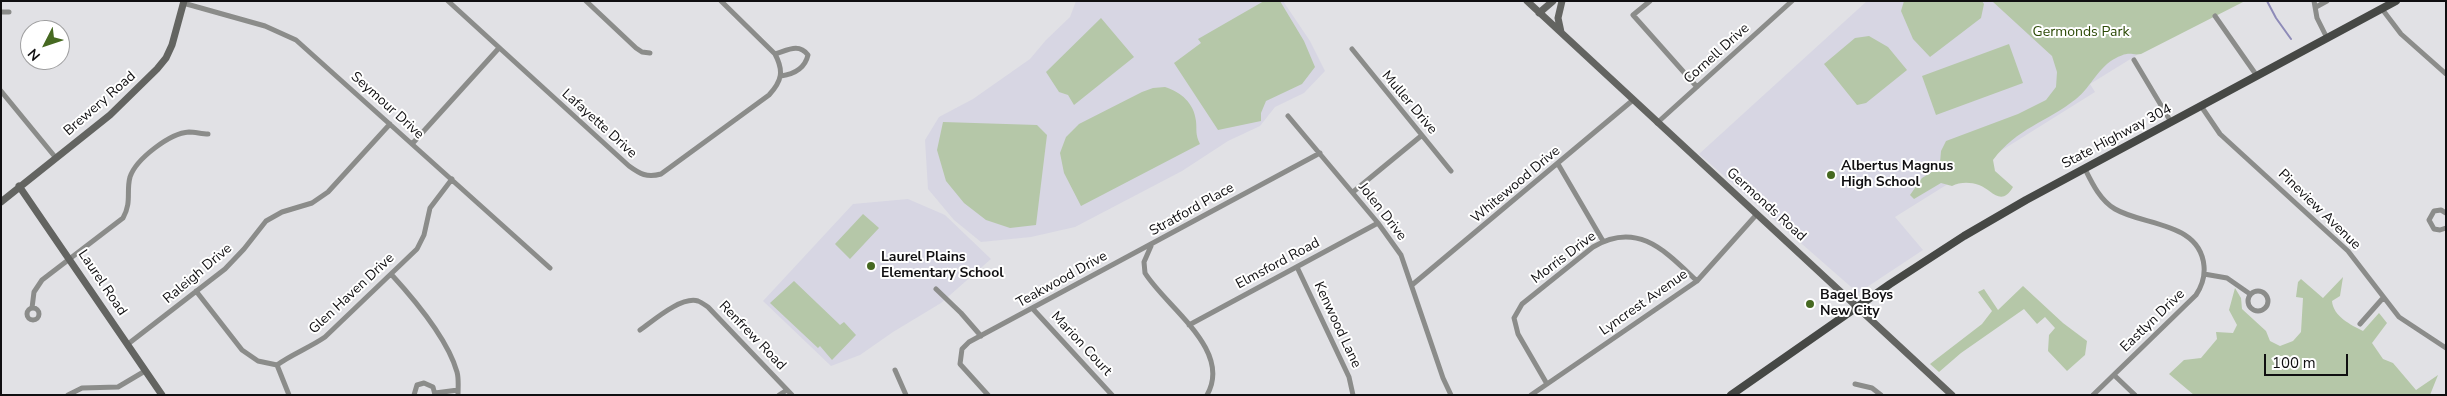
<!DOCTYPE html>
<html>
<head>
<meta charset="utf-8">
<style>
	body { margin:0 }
	#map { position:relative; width:2447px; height:396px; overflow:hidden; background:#e1e1e5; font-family:"Nunito Sans",sans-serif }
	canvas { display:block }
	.frame { position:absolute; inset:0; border:2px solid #100f11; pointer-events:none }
	.north { position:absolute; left:20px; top:20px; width:50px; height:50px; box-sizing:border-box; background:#fff; border:1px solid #9f9fa0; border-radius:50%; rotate:229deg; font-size:14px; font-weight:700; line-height:20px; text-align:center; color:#100f11 }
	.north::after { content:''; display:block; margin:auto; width:18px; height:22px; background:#466921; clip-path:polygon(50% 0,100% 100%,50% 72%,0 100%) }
	.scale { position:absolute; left:2264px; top:354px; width:84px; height:22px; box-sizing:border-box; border:2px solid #100f11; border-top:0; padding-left:6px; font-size:15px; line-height:18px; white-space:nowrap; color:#100f11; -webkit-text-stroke:4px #fff; paint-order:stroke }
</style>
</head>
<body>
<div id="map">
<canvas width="2447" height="396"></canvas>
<div class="frame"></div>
<div class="north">N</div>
<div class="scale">100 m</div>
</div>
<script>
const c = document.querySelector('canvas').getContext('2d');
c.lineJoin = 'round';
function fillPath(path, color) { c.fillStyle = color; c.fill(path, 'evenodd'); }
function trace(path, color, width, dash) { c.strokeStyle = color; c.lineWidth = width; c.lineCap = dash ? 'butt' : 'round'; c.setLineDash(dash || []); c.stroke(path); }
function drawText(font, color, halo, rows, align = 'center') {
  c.font = font + ' "Nunito Sans",sans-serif'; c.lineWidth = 4; c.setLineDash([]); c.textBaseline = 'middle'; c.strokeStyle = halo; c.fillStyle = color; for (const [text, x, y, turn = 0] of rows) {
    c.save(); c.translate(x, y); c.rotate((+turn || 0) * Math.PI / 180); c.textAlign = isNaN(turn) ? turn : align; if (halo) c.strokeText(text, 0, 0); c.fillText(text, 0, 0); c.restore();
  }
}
fillPath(new Path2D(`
	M1076 1H1283L1310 41 1325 71 1304 93 1275 107 1260 126 1228 141 1182 171 1075 227 1031 237 981 242 954 220 928 189 925 140 939 117 973 99 1030 59 1046 40 1070 17Z
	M1867 1H1997L2129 42 2137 55 2090 84 2095 92 1895 217 1923 250 1858 293 1699 154Z
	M908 199 945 215 991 259 941 303 893 332 860 355 831 366 763 301 853 204Z`), '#d7d6e3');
fillPath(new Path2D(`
	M1264 1H1280L1304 41 1315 67 1302 84 1266 101 1261 113V121L1218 130 1174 63 1201 43 1198 39Z
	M1904 1H1982L1984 4 1981 18 1930 57 1913 39 1901 11Z
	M1992 1H2245L2141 54C2131 56 2131 50 2116 58 2098 67 2092 86 2076 99 2047 122 2017 128 1993 160L1995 171 2013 187C2001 208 1991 189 1979 185 1970 182 1960 182 1952 186L1941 183 1914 199 1910 195 1922 178 1935 170 1940 163 1941 151 1946 141 2018 114 2046 100 2056 87 2057 72 2052 56Z
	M1101 18 1134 57 1074 105 1068 95 1059 92 1046 72Z
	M1869 36 1888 47 1907 70 1866 103 1857 105 1824 64 1855 38Z
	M2009 44 2023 83 1936 115 1922 76Z
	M1165 87C1181 92 1194 103 1196 121 1197 130 1195 134 1200 144L1081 206 1064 173 1060 153 1066 137 1079 124 1142 92 1153 88Z
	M943 122 1037 125 1047 135 1036 225 1010 228 986 220 964 203 946 181 937 150Z
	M863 214 879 228 850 259 835 244Z
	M2343 277 2340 296 2332 301C2333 316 2351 325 2363 331L2379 313 2387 323 2372 343 2383 359 2393 363 2416 390 2438 375 2430 395H2194L2169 374 2184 360 2201 358 2217 339 2216 332 2233 333 2237 325 2229 310 2235 288 2241 298 2242 309 2266 331 2270 341 2280 346 2293 341 2301 332 2303 298 2296 297 2298 282 2301 279 2323 298Z
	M794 281 840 325 844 322 856 335 832 360 820 346 818 348 770 303Z
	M2023 286 2063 323 2087 341 2085 355 2067 371 2048 351 2049 335 2055 328 2045 317 2037 324 2024 309 1961 353 1939 372 1930 364 1982 324 1992 311 1978 292 1984 289 1998 310Z`), '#b5c7a8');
trace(new Path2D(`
	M2267 1 2276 18 2291 39`), '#8e8bb8', 2);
trace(new Path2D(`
	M448 1 629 166C640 174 647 178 661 174L769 95C782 81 784 71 775 54L721 1
	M586 1 636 48 642 52 650 53
	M1650 1 1633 15 1697 87
	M2314 1 2317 18 2327 38
	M183 3 265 26 296 40 550 268
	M2316 7 2327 1
	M2382 9 2401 34 2446 74
	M1 12H9
	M2215 16 2257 76
	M1352 49 1451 171
	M775 54C788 50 799 43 808 55 805 68 795 74 781 76
	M2134 60 2171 122
	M1 91 56 158
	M2201 106 2220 134 2348 251 2399 317 2446 348
	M1288 116 1378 223 1401 255 1443 378 1451 395
	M1657 123 1792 1
	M412 144 499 48
	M1558 164 1603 241
	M2085 169C2092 183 2100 200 2115 209 2144 226 2200 222 2204 266 2205 277 2202 286 2196 295L2093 395
	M1353 192 1421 136
	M2446 213 2441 210 2434 211 2429 220 2434 229 2440 230 2446 228
	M1151 246 1144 262 1145 273C1166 307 1233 350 1207 395
	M1297 267 1349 377 1353 395
	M391 274C413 298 448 340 457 372 459 379 458 387 458 395
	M2204 274 2227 278 2250 294
	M1412 285 1633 100
	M936 289 961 313 981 336
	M2248 301a10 10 0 1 1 20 0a10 10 0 1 1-20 0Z
	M196 291 242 350 258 361 277 365
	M27 314a6 6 0 1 1 12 0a6 6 0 1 1-12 0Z
	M32 308 34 292 42 280 123 218C132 202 126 192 130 177 136 159 170 133 189 132 195 132 202 134 208 134
	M1033 309 1112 395
	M2360 324 2383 298
	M1189 325 1378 223
	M640 330C653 321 681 296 698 301 701 302 705 305 708 307L792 395
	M128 344 225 269 244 249 266 221 282 212 312 203 328 192 390 124
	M277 365C292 354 309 348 325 337L417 249 424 235 430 208 452 179
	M277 365 289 395
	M895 370 906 395
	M2114 375 2135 395
	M1547 384 1518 334 1514 318 1522 304 1593 247C1638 220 1666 252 1697 281
	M1855 384 1872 388 1881 395
	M435 393 458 390
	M68 395 82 388 118 387 145 371
	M414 395 417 385 424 383 433 387 435 395
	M779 395 787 390
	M988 395 960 364 962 349 969 342 1320 153
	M1531 395 1697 281 1757 214`), '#8b8c8a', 5);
trace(new Path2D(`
	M1527 1 1952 395
	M1539 13 1553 1
	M1561 32 1558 18 1562 1
	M19 186 162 395
	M1 202 110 115 157 69 166 58 172 45 184 1`), '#636461', 7);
trace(new Path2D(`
	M1731 395 1890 284 1964 236 2026 200 2396 1`), '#464845', 8);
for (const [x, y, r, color] of [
	[1831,175,5,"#466921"],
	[871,266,5,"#466921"],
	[1810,304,5,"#466921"]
]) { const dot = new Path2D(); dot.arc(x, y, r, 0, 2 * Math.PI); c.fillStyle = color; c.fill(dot); trace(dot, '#fff', 2); }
drawText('14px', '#2c4a06', '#fff', [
	["Germonds Park",2081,33]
]);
drawText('14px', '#100f11', '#fff', [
	["Cornell Drive",1717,54,-42],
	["Muller Drive",1409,103,50],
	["Brewery Road",100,104,-41],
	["Seymour Drive",387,106,42],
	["Lafayette Drive",599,124,42],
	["State Highway 304",2117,137,-28],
	["Whitewood Drive",1516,185,-40],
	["Germonds Road",1766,205,42],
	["Stratford Place",1192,210,-29],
	["Pineview Avenue",2319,210,44],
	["Jolen Drive",1382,212,52],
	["Morris Drive",1564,258,-37],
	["Elmsford Road",1278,264,-28],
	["Raleigh Drive",198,274,-40],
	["Teakwood Drive",1062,280,-29],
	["Laurel Road",102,283,56],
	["Glen Haven Drive",352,294,-43],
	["Lyncrest Avenue",1644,303,-35],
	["Eastlyn Drive",2153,321,-44],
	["Kenwood Lane",1337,325,65],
	["Renfrew Road",752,336,46],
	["Marion Court",1081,344,47]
]);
drawText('bold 14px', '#100f11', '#fff', [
	["Albertus Magnus",1841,167],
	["High School",1841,183],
	["Laurel Plains",881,258],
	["Elementary School",881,274],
	["Bagel Boys",1820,296],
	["New City",1820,312]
], 'left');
</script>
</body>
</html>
